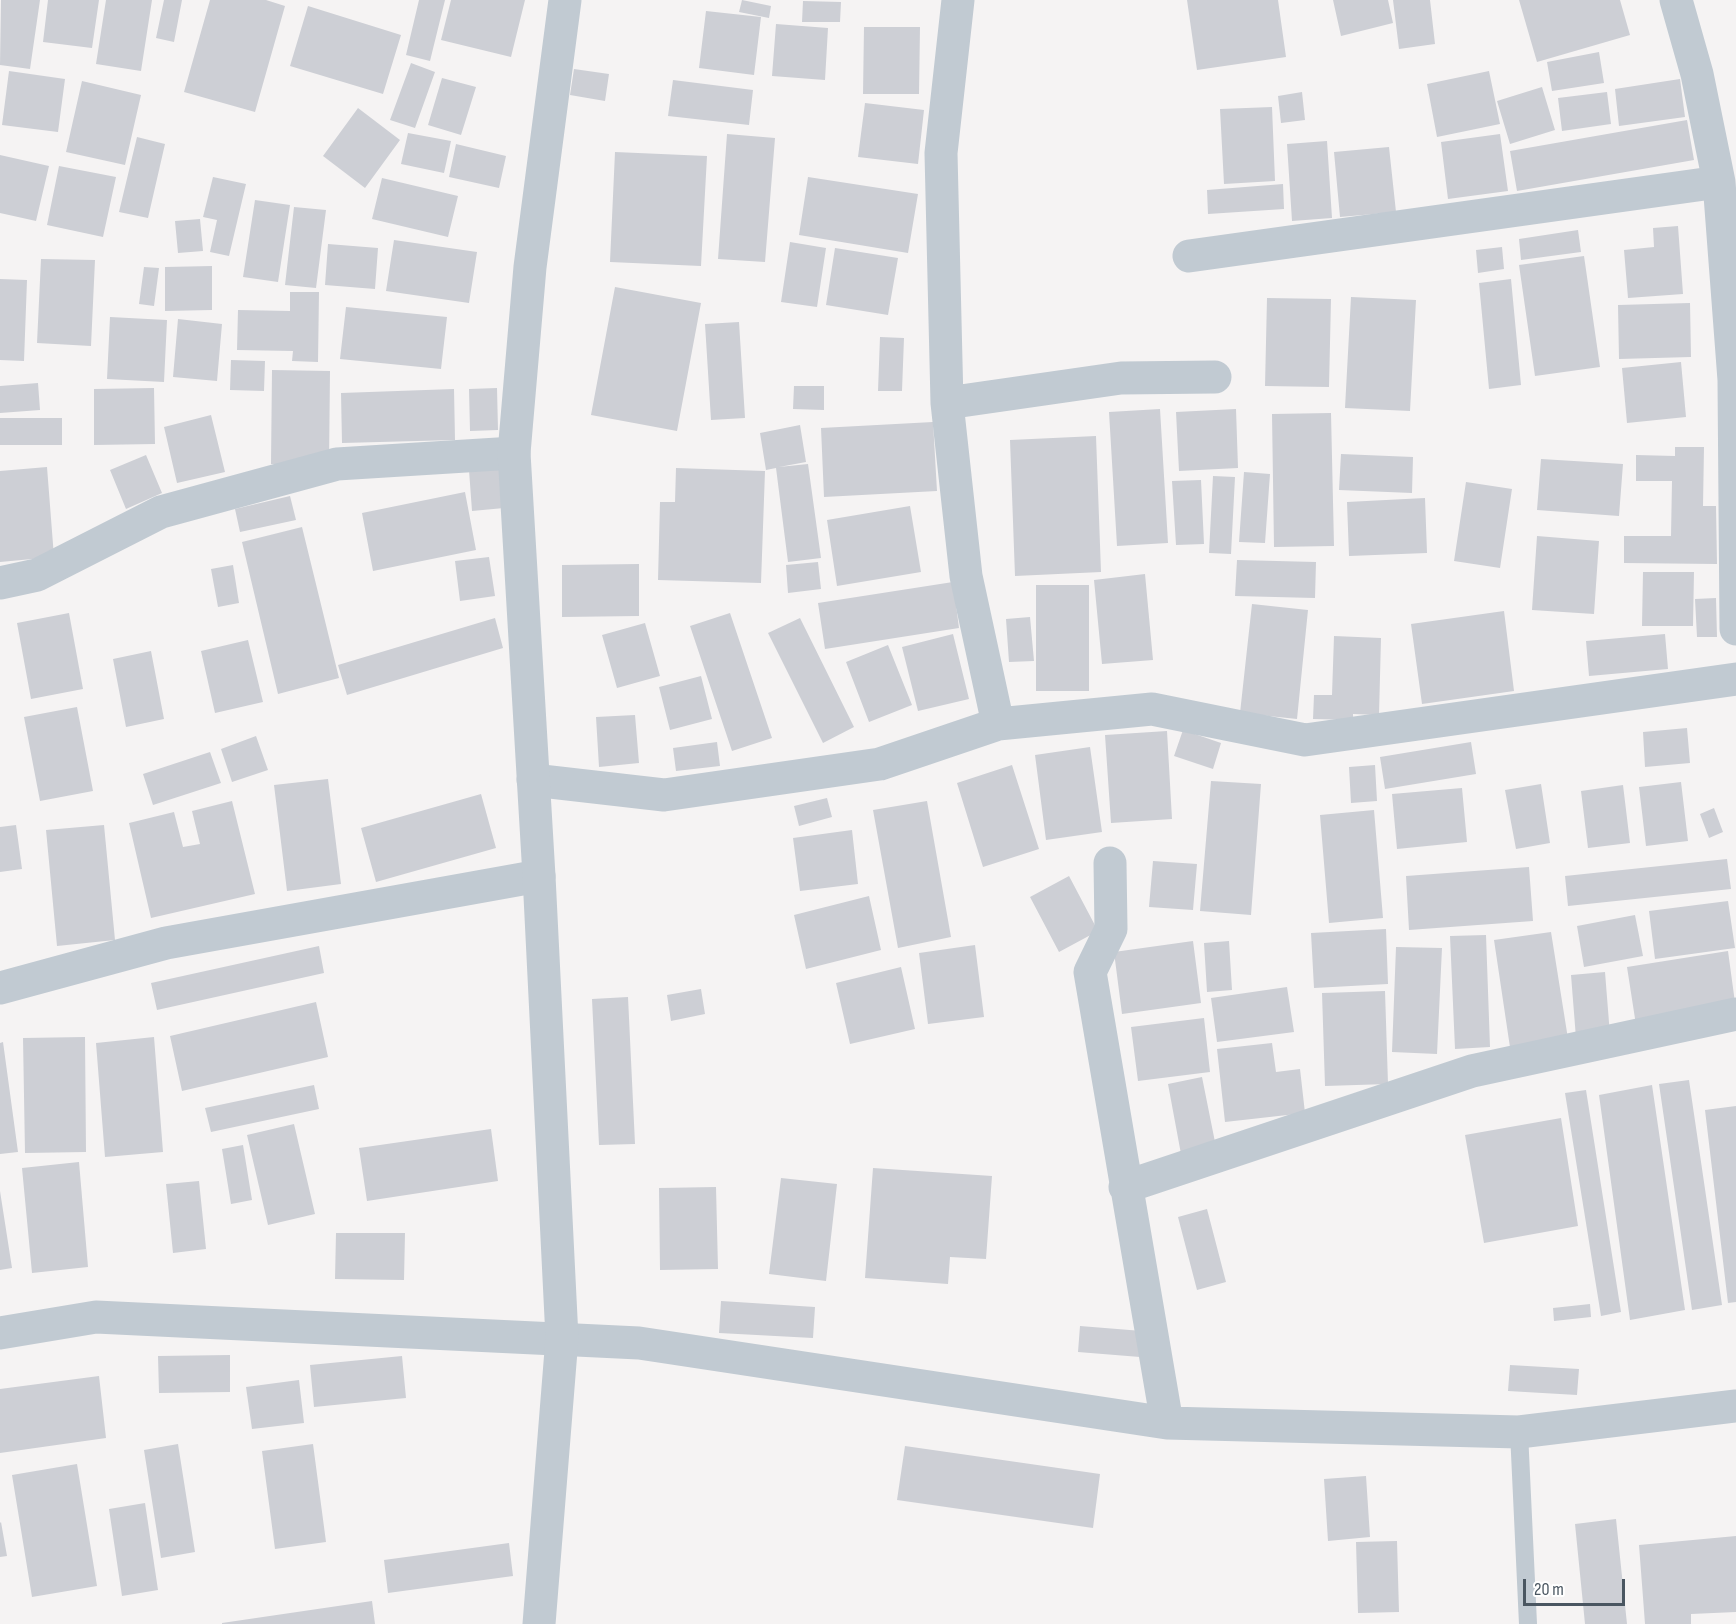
<!DOCTYPE html>
<html>
<head>
<meta charset="utf-8">
<style>
	body { margin:0 }
	#map { position:relative; width:1736px; height:1624px; overflow:hidden; background:#f5f3f3; font-family:"Sofia Sans Condensed",sans-serif }
	canvas { display:block }
	.scale { position:absolute; left:1523px; top:1579px; width:102px; height:27px; box-sizing:border-box; border:3px solid #4a5661; border-top:0; padding-left:8px; font-size:18px; line-height:21px; white-space:nowrap; color:#4a5661; -webkit-text-stroke:4px #fff; paint-order:stroke }
</style>
</head>
<body>
<div id="map">
<canvas width="1736" height="1624"></canvas>
<div class="scale">20 m</div>
</div>
<script>
const c = document.querySelector('canvas').getContext('2d');
c.lineJoin = 'round';
function fillPath(path, color) { c.fillStyle = color; c.fill(path, 'evenodd'); }
function trace(path, color, width, dash) { c.strokeStyle = color; c.lineWidth = width; c.lineCap = dash ? 'butt' : 'round'; c.setLineDash(dash || []); c.stroke(path); }
fillPath(new Path2D(`
	M1 0H40L30 69 0 65Z
	M48 0H99L92 48 43 42Z
	M106 0H152L141 71 96 64Z
	M164 0H182L174 42 156 38Z
	M210 0H266L285 6 255 112 184 92Z
	M419 0H445L430 61 406 55Z
	M451 0H525L511 57 441 40Z
	M742 0 771 6 769 18 739 12Z
	M1187 0H1278L1286 57 1197 70Z
	M1333 0H1388L1393 23 1341 36Z
	M1393 0H1430L1435 44 1399 49Z
	M1519 0H1620L1630 35 1537 62Z
	M803 1 841 2 840 22H802Z
	M308 6 401 35 383 94 290 66Z
	M706 11 761 17 754 75 699 68Z
	M776 24 828 28 825 80 772 76Z
	M864 27H920L919 94H863Z
	M1599 52 1604 83 1552 91 1547 62Z
	M411 63 435 72 415 128 390 120Z
	M574 69 609 74 605 101 570 95Z
	M9 71 65 79 58 132 2 125Z
	M1489 71 1500 124 1437 137 1427 84Z
	M442 78 476 87 461 135 428 125Z
	M1680 79 1685 117 1619 126 1615 89Z
	M673 80 753 90 749 125 668 116Z
	M82 81 141 95 125 165 66 152Z
	M1542 87 1555 130 1510 144 1497 101Z
	M1302 92 1305 120 1281 123 1278 96Z
	M1607 92 1611 124 1562 131 1558 98Z
	M865 103 924 110 918 164 858 157Z
	M1272 107 1275 181 1224 184 1220 109Z
	M358 108 400 140 365 188 323 156Z
	M1687 120 1694 160 1517 191 1510 151Z
	M408 133 451 141 444 173 401 164Z
	M727 134 775 138 765 262 718 259Z
	M1500 134 1508 191 1448 199 1441 142Z
	M137 137 165 144 148 218 119 212Z
	M1327 141 1332 218 1292 221 1287 144Z
	M456 144 506 156 499 188 449 177Z
	M1389 147 1396 212 1340 217 1334 152Z
	M615 152 707 156 701 266 610 262Z
	M0 155 49 166 36 221 0 213Z
	M59 166 116 177 103 237 47 225Z
	M213 177 246 184 229 256 210 252 217 220 203 217Z
	M808 177 918 194 908 253 799 235Z
	M382 178 458 196 448 237 372 219Z
	M1283 184 1284 209 1208 214 1207 190Z
	M255 200 290 205 278 282 243 277Z
	M294 207 326 210 316 288 285 285Z
	M200 219 203 251 178 253 175 221Z
	M1678 226 1683 294 1628 298 1624 250 1654 247 1653 228Z
	M1578 230 1581 252 1521 260 1519 239Z
	M394 240 477 252 469 303 386 291Z
	M790 242 826 248 817 307 781 302Z
	M328 244 378 248 375 289 325 285Z
	M1502 247 1504 269 1478 273 1476 250Z
	M835 248 898 258 888 315 826 305Z
	M1584 256 1600 367 1535 376 1519 265Z
	M41 259 95 260 91 346 37 343Z
	M212 266V310L165 311V267Z
	M144 267 159 268 154 306 139 304Z
	M0 279 27 280 24 361 0 360Z
	M1511 279 1521 385 1489 389 1479 283Z
	M615 287 701 303 677 431 591 415Z
	M290 292H319L318 362 292 361 293 351 237 350 238 310 290 311Z
	M1351 297 1416 300 1410 411 1345 408Z
	M1267 298 1331 299 1329 387 1265 386Z
	M1690 303 1691 357 1619 359 1618 305Z
	M346 307 447 317 441 369 340 359Z
	M110 317 167 320 164 382 107 379Z
	M178 319 222 324 217 381 173 377Z
	M739 322 745 418 711 420 705 324Z
	M880 337 904 338 902 391H878Z
	M231 360 265 361 264 391 230 390Z
	M1681 362 1686 417 1627 423 1622 368Z
	M272 370 330 371 329 464H271Z
	M38 383 40 410 0 413V386Z
	M794 386H824V410L793 409Z
	M154 388 155 444 94 445V389Z
	M497 388 498 430 470 431 469 389Z
	M454 389 455 440 342 443 341 393Z
	M1160 409 1168 543 1117 546 1109 412Z
	M1236 409 1238 468 1179 471 1176 412Z
	M1331 413 1334 546 1274 547 1272 414Z
	M211 415 225 472 177 483 164 427Z
	M0 418H62V445H0Z
	M933 422 937 491 824 497 821 428Z
	M800 425 806 462 779 467 808 464 821 558 788 562 776 468 766 470 760 433Z
	M1096 436 1101 572 1015 576 1010 440Z
	M1675 447H1704L1703 506H1716L1717 564 1624 563V536H1671L1672 481H1636V455L1675 456Z
	M1341 454 1413 457 1412 493 1339 490Z
	M146 455 162 493 126 509 110 470Z
	M1541 459 1623 464 1619 516 1537 510Z
	M47 467 54 557 0 562V471Z
	M500 467 504 508 472 511 469 470Z
	M676 468 765 471 761 583 658 580 660 502H675Z
	M1244 472 1270 474 1265 543 1239 542Z
	M1213 476 1235 477 1231 554 1209 553Z
	M1201 480 1204 544 1176 545 1172 481Z
	M1466 482 1512 489 1500 568 1454 561Z
	M465 492 476 550 373 571 362 513Z
	M290 496 296 520 240 532 235 509Z
	M1425 498 1427 553 1349 556 1347 502Z
	M910 506 921 572 837 586 827 520Z
	M302 527 339 678 278 694 242 542Z
	M1537 536 1599 541 1594 614 1532 610Z
	M489 557 495 596 460 601 455 561Z
	M1237 560 1316 562 1315 598 1235 596Z
	M818 562 821 589 788 593 786 565Z
	M639 564V616L562 617V565Z
	M233 565 239 603 218 607 211 569Z
	M1643 572H1694L1693 626H1642Z
	M1145 574 1153 660 1102 664 1094 580Z
	M953 582 959 628 825 649 818 603Z
	M1036 585H1089V691H1036Z
	M1716 598 1717 637H1697L1695 599Z
	M1252 604 1308 610 1297 719 1240 713Z
	M1504 611 1514 691 1422 704 1411 624Z
	M69 613 83 689 31 699 17 623Z
	M730 613 772 738 732 751 690 626Z
	M1030 617 1034 661 1009 662 1006 619Z
	M495 618 503 648 347 695 338 665Z
	M800 618 854 727 823 743 768 633Z
	M645 623 660 676 617 688 602 635Z
	M953 634 969 699 918 711 902 647Z
	M1665 634 1668 669 1589 676 1586 641Z
	M1334 636 1381 638 1379 715 1353 714V720L1313 719 1314 695H1332Z
	M248 640 263 702 215 713 201 651Z
	M888 645 912 705 869 722 846 662Z
	M151 651 164 719 126 727 113 659Z
	M701 676 712 719 670 730 659 687Z
	M77 707 93 791 40 801 24 717Z
	M635 715 639 763 599 767 596 717Z
	M1687 728 1690 763 1645 767 1643 732Z
	M1183 730 1221 743 1213 769 1174 756Z
	M1167 731 1172 819 1111 823 1105 735Z
	M256 736 268 770 232 782 221 749Z
	M717 742 720 766 676 771 673 748Z
	M1471 742 1476 774 1385 789 1380 757Z
	M1090 747 1102 832 1046 840 1035 755Z
	M210 752 221 783 153 805 143 774Z
	M1012 765 1039 849 983 867 957 783Z
	M1375 765 1377 801 1351 803 1349 767Z
	M328 779 341 884 287 891 274 785Z
	M1211 781 1261 784 1251 915 1200 911Z
	M1681 782 1688 841 1646 846 1639 787Z
	M1541 784 1550 843 1516 849 1505 790Z
	M1623 785 1630 843 1588 848 1581 791Z
	M1462 788 1467 842 1397 849 1392 794Z
	M481 794 496 848 376 882 361 828Z
	M827 798 832 817 799 826 794 806Z
	M232 801 255 894 151 918 129 823 174 812 183 847 200 844 192 811Z
	M927 801 951 937 898 948 873 810Z
	M1714 808 1723 832 1709 838 1700 814Z
	M1374 810 1383 918 1329 923 1320 815Z
	M16 825 22 869 0 872V827Z
	M104 825 115 940 57 946 46 830Z
	M852 830 858 884 800 891 793 838Z
	M1727 859 1731 889 1568 906 1565 876Z
	M1153 861 1197 864 1193 910 1149 907Z
	M1529 867 1533 921 1409 930 1406 876Z
	M1069 876 1098 931 1059 952 1030 897Z
	M869 896 881 950 806 969 794 915Z
	M1728 901 1735 948 1655 959 1649 911Z
	M1635 915 1643 956 1584 967 1577 926Z
	M1386 929 1388 984 1314 988 1311 933Z
	M1551 932 1569 1045 1511 1054 1494 940Z
	M1486 935 1490 1047 1455 1049 1450 936Z
	M1193 941 1201 1003 1122 1014 1114 952Z
	M1229 941 1232 990 1207 992 1204 943Z
	M975 945 984 1017 928 1024 919 953Z
	M319 946 324 973 157 1010 151 983Z
	M1396 947 1442 948 1437 1054 1392 1052Z
	M1728 951 1736 1010 1636 1025 1627 967Z
	M901 967 915 1029 850 1044 836 983Z
	M1605 972 1610 1035 1576 1038 1571 975Z
	M1287 987 1294 1032 1217 1042 1211 998Z
	M701 989 705 1014 671 1021 667 995Z
	M1385 991 1388 1084 1325 1086 1322 993Z
	M628 997 635 1144 599 1145 592 999Z
	M316 1002 328 1057 182 1091 170 1036Z
	M1204 1018 1210 1072 1138 1081 1131 1027Z
	M85 1037 86 1152 25 1153 23 1038Z
	M154 1037 163 1152 105 1157 96 1043Z
	M3 1042 18 1152 0 1154V1043Z
	M1272 1043 1276 1072 1300 1069 1305 1113 1225 1122 1217 1049Z
	M1202 1077 1216 1147 1181 1154 1168 1084Z
	M1689 1080 1722 1305 1692 1310 1659 1084Z
	M314 1085 319 1109 211 1132 205 1108Z
	M1652 1085 1685 1310 1630 1320 1599 1095Z
	M1586 1090 1621 1312 1601 1316 1565 1093Z
	M1736 1106V1302L1728 1303 1705 1110Z
	M1561 1118 1578 1226 1484 1243 1465 1135Z
	M294 1124 315 1214 268 1225 247 1135Z
	M491 1129 498 1181 367 1201 359 1148Z
	M243 1145 252 1200 231 1204 222 1149Z
	M79 1162 88 1267 32 1273 22 1168Z
	M873 1168 992 1176 986 1259 950 1257 948 1284 865 1278Z
	M781 1178 837 1184 826 1281 769 1274Z
	M199 1181 206 1249 173 1253 166 1184Z
	M716 1187 718 1269 660 1270 659 1188Z
	M0 1191 12 1268 0 1270Z
	M1207 1209 1226 1282 1197 1290 1178 1217Z
	M336 1233H405L404 1280 335 1279Z
	M721 1301 815 1307 813 1338 719 1333Z
	M1590 1304 1591 1317 1554 1321 1553 1308Z
	M1080 1326 1142 1331 1140 1357 1078 1352Z
	M230 1355V1392L159 1393 158 1356Z
	M402 1356 406 1398 314 1407 310 1365Z
	M1510 1365 1579 1369 1577 1395 1508 1391Z
	M99 1376 106 1438 0 1453V1389Z
	M299 1380 304 1423 252 1429 246 1387Z
	M178 1444 195 1552 161 1558 144 1450Z
	M313 1444 326 1542 275 1549 262 1451Z
	M905 1446 1100 1474 1093 1528 897 1500Z
	M77 1464 97 1586 32 1597 12 1475Z
	M1366 1476 1370 1537 1328 1541 1324 1479Z
	M145 1503 158 1590 122 1596 109 1509Z
	M1616 1519 1627 1624H1585L1575 1524Z
	M1 1522 7 1556 0 1557V1523Z
	M1736 1536V1612L1691 1614V1624H1645L1639 1545Z
	M1397 1541 1399 1612 1358 1613 1356 1542Z
	M509 1543 513 1576 388 1593 384 1560Z
	M372 1601 375 1624H222V1623Z`), '#cdcfd5');
trace(new Path2D(`
	M1519 1432 1528 1624`), '#c1cad2', 18);
trace(new Path2D(`
	M958 0 941 153 947 403 966 576 998 724
	M1676 0 1697 74 1719 182 1734 380 1736 629
	M1189 256 1719 182
	M947 403 1121 378 1215 377
	M0 583 37 575 161 512 337 464 514 453
	M533 780 664 795 880 764 998 724 1152 709 1305 740 1736 679
	M1110 863 1111 929 1090 972 1167 1423
	M0 988 166 943 539 876
	M1125 1187 1472 1071 1736 1014
	M0 1333 96 1317 639 1343 1167 1423 1519 1432 1736 1406`), '#c1cad2', 33);
trace(new Path2D(`
	M539 1624 562 1338 539 876 514 453 530 267 565 0`), '#c1cad2', 33);
</script>
</body>
</html>
